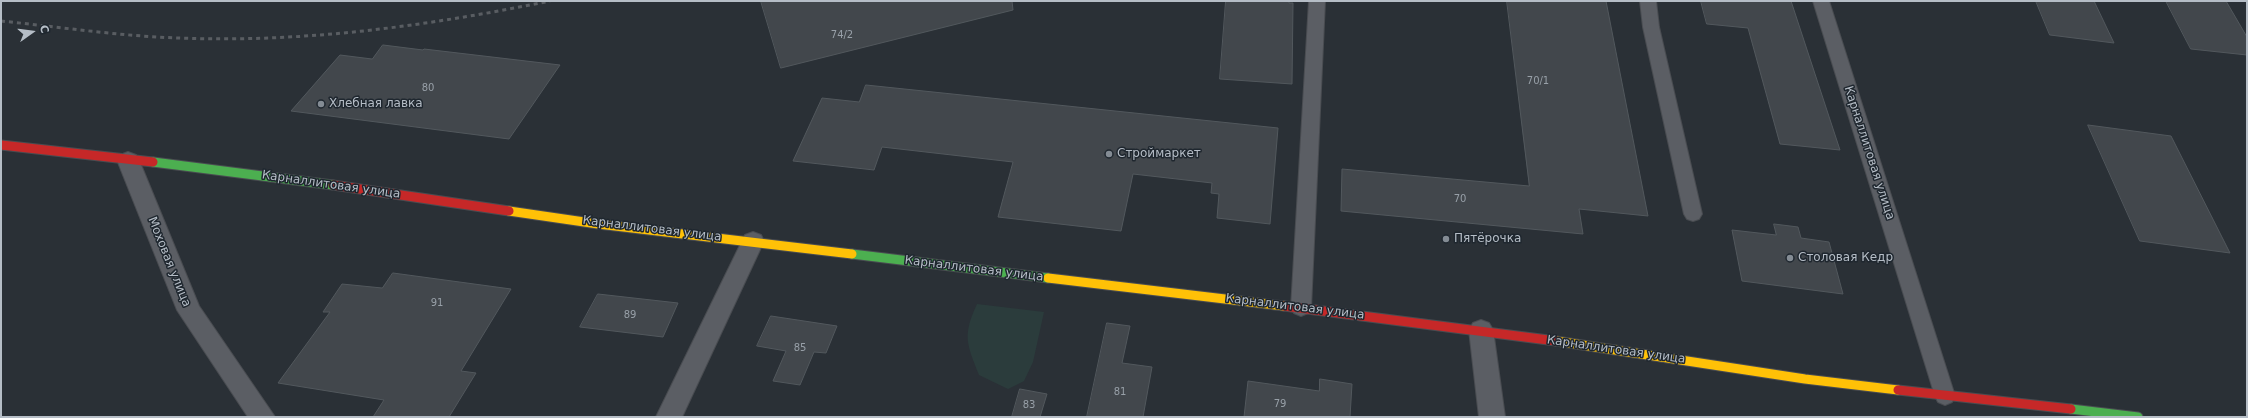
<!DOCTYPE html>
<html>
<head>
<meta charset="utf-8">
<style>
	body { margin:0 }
	#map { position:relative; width:2248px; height:418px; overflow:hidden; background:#2a3036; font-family:"DejaVu Sans",sans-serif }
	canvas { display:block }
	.frame { position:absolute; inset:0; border:2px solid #b5bdc6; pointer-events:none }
	.north { position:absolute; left:12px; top:12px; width:40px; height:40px; -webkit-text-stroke:3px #1f272f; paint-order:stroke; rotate:76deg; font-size:11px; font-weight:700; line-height:16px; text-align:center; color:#b5bdc6 }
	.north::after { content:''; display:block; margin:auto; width:14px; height:18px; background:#b5bdc6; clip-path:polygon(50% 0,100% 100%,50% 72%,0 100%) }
</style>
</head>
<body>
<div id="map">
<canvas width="2248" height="418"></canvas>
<div class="frame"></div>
<div class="north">С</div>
</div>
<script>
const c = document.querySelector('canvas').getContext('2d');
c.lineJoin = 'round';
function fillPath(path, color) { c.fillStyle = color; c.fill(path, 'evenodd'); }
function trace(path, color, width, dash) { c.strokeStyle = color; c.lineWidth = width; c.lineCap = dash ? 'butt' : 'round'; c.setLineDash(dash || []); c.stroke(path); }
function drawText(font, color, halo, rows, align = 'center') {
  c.font = font + ' "DejaVu Sans",sans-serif'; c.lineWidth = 3; c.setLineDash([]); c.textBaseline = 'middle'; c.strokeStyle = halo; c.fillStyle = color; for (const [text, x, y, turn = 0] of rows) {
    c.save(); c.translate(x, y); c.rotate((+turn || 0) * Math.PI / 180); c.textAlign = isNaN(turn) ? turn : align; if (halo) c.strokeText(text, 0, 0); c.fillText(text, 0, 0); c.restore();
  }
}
fillPath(new Path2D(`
	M977 304 1044 312 1033 362 1024 381 1008 389 979 375C967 344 962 336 977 304Z`), '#2b3c3c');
const building = new Path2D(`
	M761 1H1012L1013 10 781 68Z
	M1226 1H1289V3H1293L1292 84 1220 79Z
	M1507 1H1606L1648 216 1579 209 1583 234 1341 211 1342 169 1529 186Z
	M1701 1H1791L1840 150 1780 144 1748 28 1707 24Z
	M2036 1H2094L2114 43 2050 35Z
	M2166 1H2226L2247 37V55L2191 49Z
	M383 45 423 50 424 49 560 65 509 139 291 111 340 55 372 59Z
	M866 85 1278 128 1270 224 1217 218 1219 194 1211 193 1212 183 1133 174 1121 231 998 217 1013 162 882 147 874 170 793 161 822 98 859 102Z
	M2088 125 2171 136 2230 253 2140 241Z
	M1774 224 1798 227 1801 238 1829 242 1843 294 1742 281 1732 230 1776 235Z
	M393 273 511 289 461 371 476 373 449 417H373L384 400 278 383 330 312H323L342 284 382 288Z
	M598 294 678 303 663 337 580 327Z
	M771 316 837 326 826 353 814 352 800 385 773 381 786 351 757 346Z
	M1107 323 1130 326 1122 363 1152 367 1143 417H1087Z
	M1320 379 1352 384 1350 417H1244L1248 381 1319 391Z
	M1020 389 1047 394 1040 417H1012Z`);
fillPath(building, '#42474c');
trace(building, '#52585d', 1);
const lane = new Path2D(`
	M1309 1H1325L1311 308 1308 313 1301 316 1294 313 1291 308Z
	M1640 1H1656L1659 27 1702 214 1699 219 1693 221 1687 219 1684 214 1643 27Z
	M1813 1H1829L1955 396 1952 402 1945 405 1938 402 1935 396Z`);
const street = new Path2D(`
	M128 152 136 155 139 160 199 306 275 417H248L177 310 117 160 120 155Z
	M753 232 761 235 764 241 682 417H656L742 241 745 235Z
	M1481 320 1489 323 1493 330 1505 417H1479L1469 330 1473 323Z`);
const fast = new Path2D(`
	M153 162 333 185
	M852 254 1048 278
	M2071 409 2138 417`);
const slow = new Path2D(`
	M509 211 598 224 852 254
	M1048 278 1284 306
	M1556 341 1805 379 1898 390`);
const jam = new Path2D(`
	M1 145 153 162
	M333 185 509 211
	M1284 306 1556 341
	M1898 390 2071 409`);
trace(lane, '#494c51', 2);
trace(street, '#494c51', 2);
trace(fast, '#494c51', 11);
trace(slow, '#494c51', 11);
trace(jam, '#494c51', 11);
fillPath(lane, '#5b5e64');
fillPath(street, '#5b5e64');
trace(fast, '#4caf50', 9);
trace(slow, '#ffc107', 9);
trace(jam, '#c62828', 9);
trace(new Path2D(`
	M1 21C60 27 119 36 178 38 304 43 427 26 550 1`), '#595d62', 3, [4, 4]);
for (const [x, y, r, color] of [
	[321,104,4,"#848c94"],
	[1109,154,4,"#848c94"],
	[1446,239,4,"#848c94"],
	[1790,258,4,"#848c94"]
]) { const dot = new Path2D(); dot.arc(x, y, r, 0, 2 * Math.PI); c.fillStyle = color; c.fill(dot); trace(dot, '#1f272f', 1.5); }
drawText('10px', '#98a0a8', null, [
	["74/2",842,35],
	["70/1",1538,81],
	["80",428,88],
	["70",1460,199],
	["91",437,303],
	["89",630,315],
	["85",800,348],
	["81",1120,392],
	["79",1280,404],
	["83",1029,405]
]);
drawText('12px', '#b5bdc6', '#1f272f', [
	["Хлебная лавка",329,104],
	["Строймаркет",1117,154],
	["Пятёрочка",1454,239],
	["Столовая Кедр",1798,258]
], 'left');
drawText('12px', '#b5bdc6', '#1f272f', [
	["Карналлитовая улица",1869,153,72],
	["Карналлитовая улица",331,185,8],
	["Карналлитовая улица",652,229,7],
	["Моховая улица",169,262,68],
	["Карналлитовая улица",974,269,7],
	["Карналлитовая улица",1295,307,7],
	["Карналлитовая улица",1616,350,8]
]);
</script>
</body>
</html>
